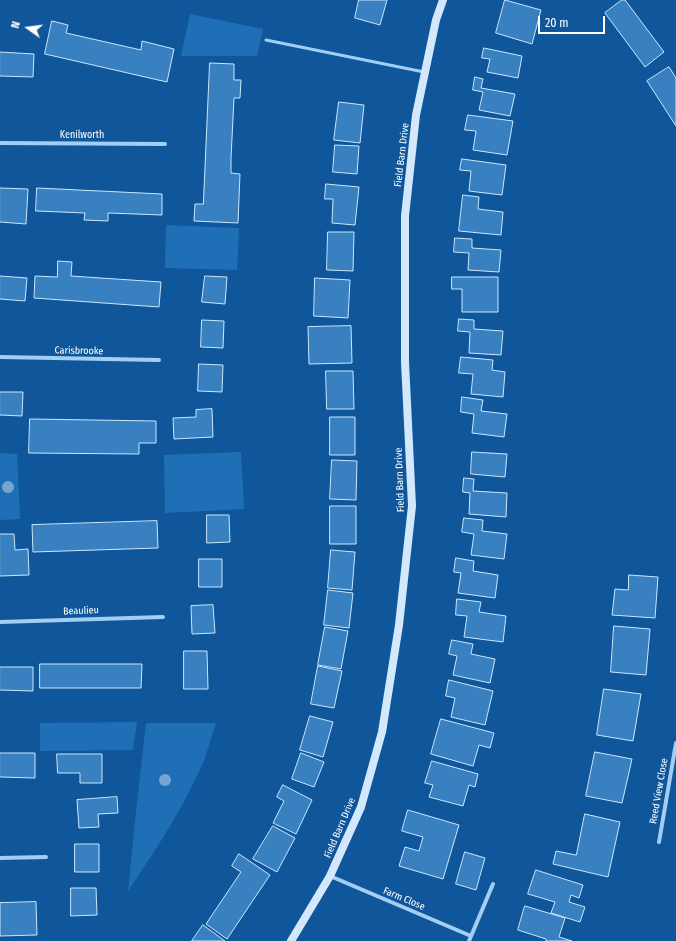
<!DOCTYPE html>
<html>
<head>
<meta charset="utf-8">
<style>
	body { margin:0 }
	#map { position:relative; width:676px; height:941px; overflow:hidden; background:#10569a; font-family:"Fira Sans Condensed",sans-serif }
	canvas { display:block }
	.north { position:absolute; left:8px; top:8px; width:40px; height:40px; -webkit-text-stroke:3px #10569a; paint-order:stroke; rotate:284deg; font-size:11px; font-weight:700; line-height:16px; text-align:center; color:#fff }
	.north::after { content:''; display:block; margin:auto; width:14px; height:18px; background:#fff; clip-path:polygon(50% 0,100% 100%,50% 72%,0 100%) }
	.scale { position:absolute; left:538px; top:16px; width:67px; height:18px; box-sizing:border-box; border:2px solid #fff; border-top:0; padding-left:5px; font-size:12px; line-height:14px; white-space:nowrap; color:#fff; -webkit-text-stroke:3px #10569a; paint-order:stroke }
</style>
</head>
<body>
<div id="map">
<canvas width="676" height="941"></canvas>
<div class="north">N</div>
<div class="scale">20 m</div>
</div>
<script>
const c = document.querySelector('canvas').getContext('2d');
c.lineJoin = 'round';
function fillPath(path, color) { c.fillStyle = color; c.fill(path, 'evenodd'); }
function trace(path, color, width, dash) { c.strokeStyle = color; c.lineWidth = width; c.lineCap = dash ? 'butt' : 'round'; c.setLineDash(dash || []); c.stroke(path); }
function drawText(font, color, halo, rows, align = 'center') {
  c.font = font + ' "Fira Sans Condensed",sans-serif'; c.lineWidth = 3; c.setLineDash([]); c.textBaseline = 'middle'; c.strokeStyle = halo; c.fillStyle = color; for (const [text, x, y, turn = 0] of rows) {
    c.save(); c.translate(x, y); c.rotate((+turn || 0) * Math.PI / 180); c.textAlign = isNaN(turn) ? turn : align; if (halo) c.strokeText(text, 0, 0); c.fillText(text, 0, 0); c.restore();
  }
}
fillPath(new Path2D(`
	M190 14 263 29 257 56H181Z
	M166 225 239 228 237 270 165 268Z
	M241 452 244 509 165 513 164 455Z
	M0 453 17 454 20 519 0 520Z
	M137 722 133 750 40 751V723Z
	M146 723H216C212 734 209 746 205 758 185 806 157 848 128 891L135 821Z`), '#1f6fb7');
const building = new Path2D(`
	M359 0H387L380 25 355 18Z
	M505 0 541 10 532 44 496 33Z
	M622 0H625L664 52 645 67 605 13Z
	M52 21 68 25 66 33 141 50 142 41 174 49 167 82 45 54Z
	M484 48 522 56 518 78 487 72 490 59 482 58Z
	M0 52 34 54 33 77 0 76Z
	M210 63 234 64V80H241L240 98H234L231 158V173L240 174 238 223 194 221 195 204H203Z
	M669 67 676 78V126L647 81Z
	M475 77 483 79 481 88 515 94 510 116 479 110 483 92 473 90Z
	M339 102 364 105 360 143 334 140Z
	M468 115 513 121 507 155 473 150 476 131 465 130Z
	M335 145 359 146 357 174 333 172Z
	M462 159 506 165 502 195 469 191 471 171 460 170Z
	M326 184 359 187 355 225 332 223 333 199H325Z
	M0 188 28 189 26 224 0 222Z
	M37 188 162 194V215L108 213V221L84 220 85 213 36 211Z
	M463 195 479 197 478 209 503 212 501 235 459 231Z
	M328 232H354L353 271 327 270Z
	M455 238 472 239V248L501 250 499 272 468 270 469 253 454 252Z
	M58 261 72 262 71 276 161 282 159 307 34 298 35 276 57 277Z
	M0 276 27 278 25 301 0 299Z
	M205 276 227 277 225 304 202 302Z
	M452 277H498V312H462V289H452Z
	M315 278 350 280 348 318 314 316Z
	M459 319 474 320V329L503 331 501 355 469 353 470 332 458 331Z
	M202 320 224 321 223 348 201 347Z
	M351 326 352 363 309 364 308 327Z
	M461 357 493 360 492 370 505 372 503 397 471 394 473 374 459 373Z
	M199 364 223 365 222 392 198 391Z
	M326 371H353L354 409H327Z
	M0 392H23L22 416 0 415Z
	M462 397 483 400 481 411 507 414 504 437 472 433 474 414 461 412Z
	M212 409 213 437 174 439 173 418 196 417V410Z
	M330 417H355V455H330Z
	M30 419 156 421V443H139V454L29 453Z
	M472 452 507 454 505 477 471 474Z
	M332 460 357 461 356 500 330 499Z
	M464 478 474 479 473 491 507 493 506 517 469 514 470 493 463 492Z
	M330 506H356V544H330Z
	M207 515H229L230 542 207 543Z
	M464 518 483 520 482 531 507 534 504 559 471 555 474 534 462 532Z
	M157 521 158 548 33 552 32 525Z
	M0 534H14L15 550 28 549 29 575 0 576Z
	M331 550 355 552 352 590 328 588Z
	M456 558 474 561 473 571 498 575 495 598 458 593 461 573 454 572Z
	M199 559H222V587H199Z
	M629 575 658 577 655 618 612 615 615 589 628 590Z
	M328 590 353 593 349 628 324 625Z
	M457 599 481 602 479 612 506 616 503 642 464 637 467 616 456 615Z
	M213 605 215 633 192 634 191 606Z
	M614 626 650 629 646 675 611 672Z
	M325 627 348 631 341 669 318 665Z
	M452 640 473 644 471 654 495 659 490 683 453 675 457 656 449 654Z
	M184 651H207L208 689H184Z
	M40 664H142L141 688H40Z
	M318 666 342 671 334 708 311 704Z
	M0 667H33V691L0 690Z
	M449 680 493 691 485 725 451 717 455 698 446 696Z
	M604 689 641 694 633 741 597 735Z
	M310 716 333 722 323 757 300 750Z
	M441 719 494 733 490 748 479 745 473 766 431 754Z
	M595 752 632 759 622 803 586 796Z
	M0 753H35V778L0 777Z
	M301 753 324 762 314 787 292 779Z
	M57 754H102V783H80V773H58Z
	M432 761 478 774 475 787 469 785 463 806 429 797 433 785 425 783Z
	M283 785 312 800 296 834 273 823 284 801 277 797Z
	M117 797 118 813 98 814 99 827 79 828 77 800Z
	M408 810 459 825 443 879 399 866 405 847 419 851 423 837 402 831Z
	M585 814 620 822 608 877 553 864 556 851 576 855Z
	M273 826 295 838 277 872 253 859Z
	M75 844H99V872H75Z
	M465 852 485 858 476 890 456 884Z
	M239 854 270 875 227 939 206 924 241 872 232 866Z
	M536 870 583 885 579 898 571 895 569 902 585 907 580 922 551 913 555 902 528 894Z
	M71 888H96L97 915 71 916Z
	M36 902 37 935 0 936V903Z
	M525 906 565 918 559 937 572 941H546V939L518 930Z
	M203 925 225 941H192Z`);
fillPath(building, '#3980c1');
trace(building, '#cbe6fe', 1);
trace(new Path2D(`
	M266 40 424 72`), '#a3cef4', 3);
trace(new Path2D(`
	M0 143 165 144
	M0 357 159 360
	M0 622 163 617
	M659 842 676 743
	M0 858 46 857
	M330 876 471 936
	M469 941 493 884`), '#a3cef4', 4);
trace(new Path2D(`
	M291 941 330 876 361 807 382 732 399 625 412 506 405 362V216L416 115 436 20 443 0`), '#d3e8fd', 8);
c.fillStyle = '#77a5d1';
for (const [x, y] of [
	[8,487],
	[165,780]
]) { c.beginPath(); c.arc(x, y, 6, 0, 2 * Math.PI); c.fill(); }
drawText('10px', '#fff', '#10569a', [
	["Kenilworth",82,135],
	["Field Barn Drive",402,155,-83],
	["Carisbrooke",79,351,1],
	["Field Barn Drive",400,480,-92],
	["Beaulieu",81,611,-2],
	["Reed View Close",659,791,-80],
	["Field Barn Drive",340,828,-67],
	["Farm Close",404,899,23]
]);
</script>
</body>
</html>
